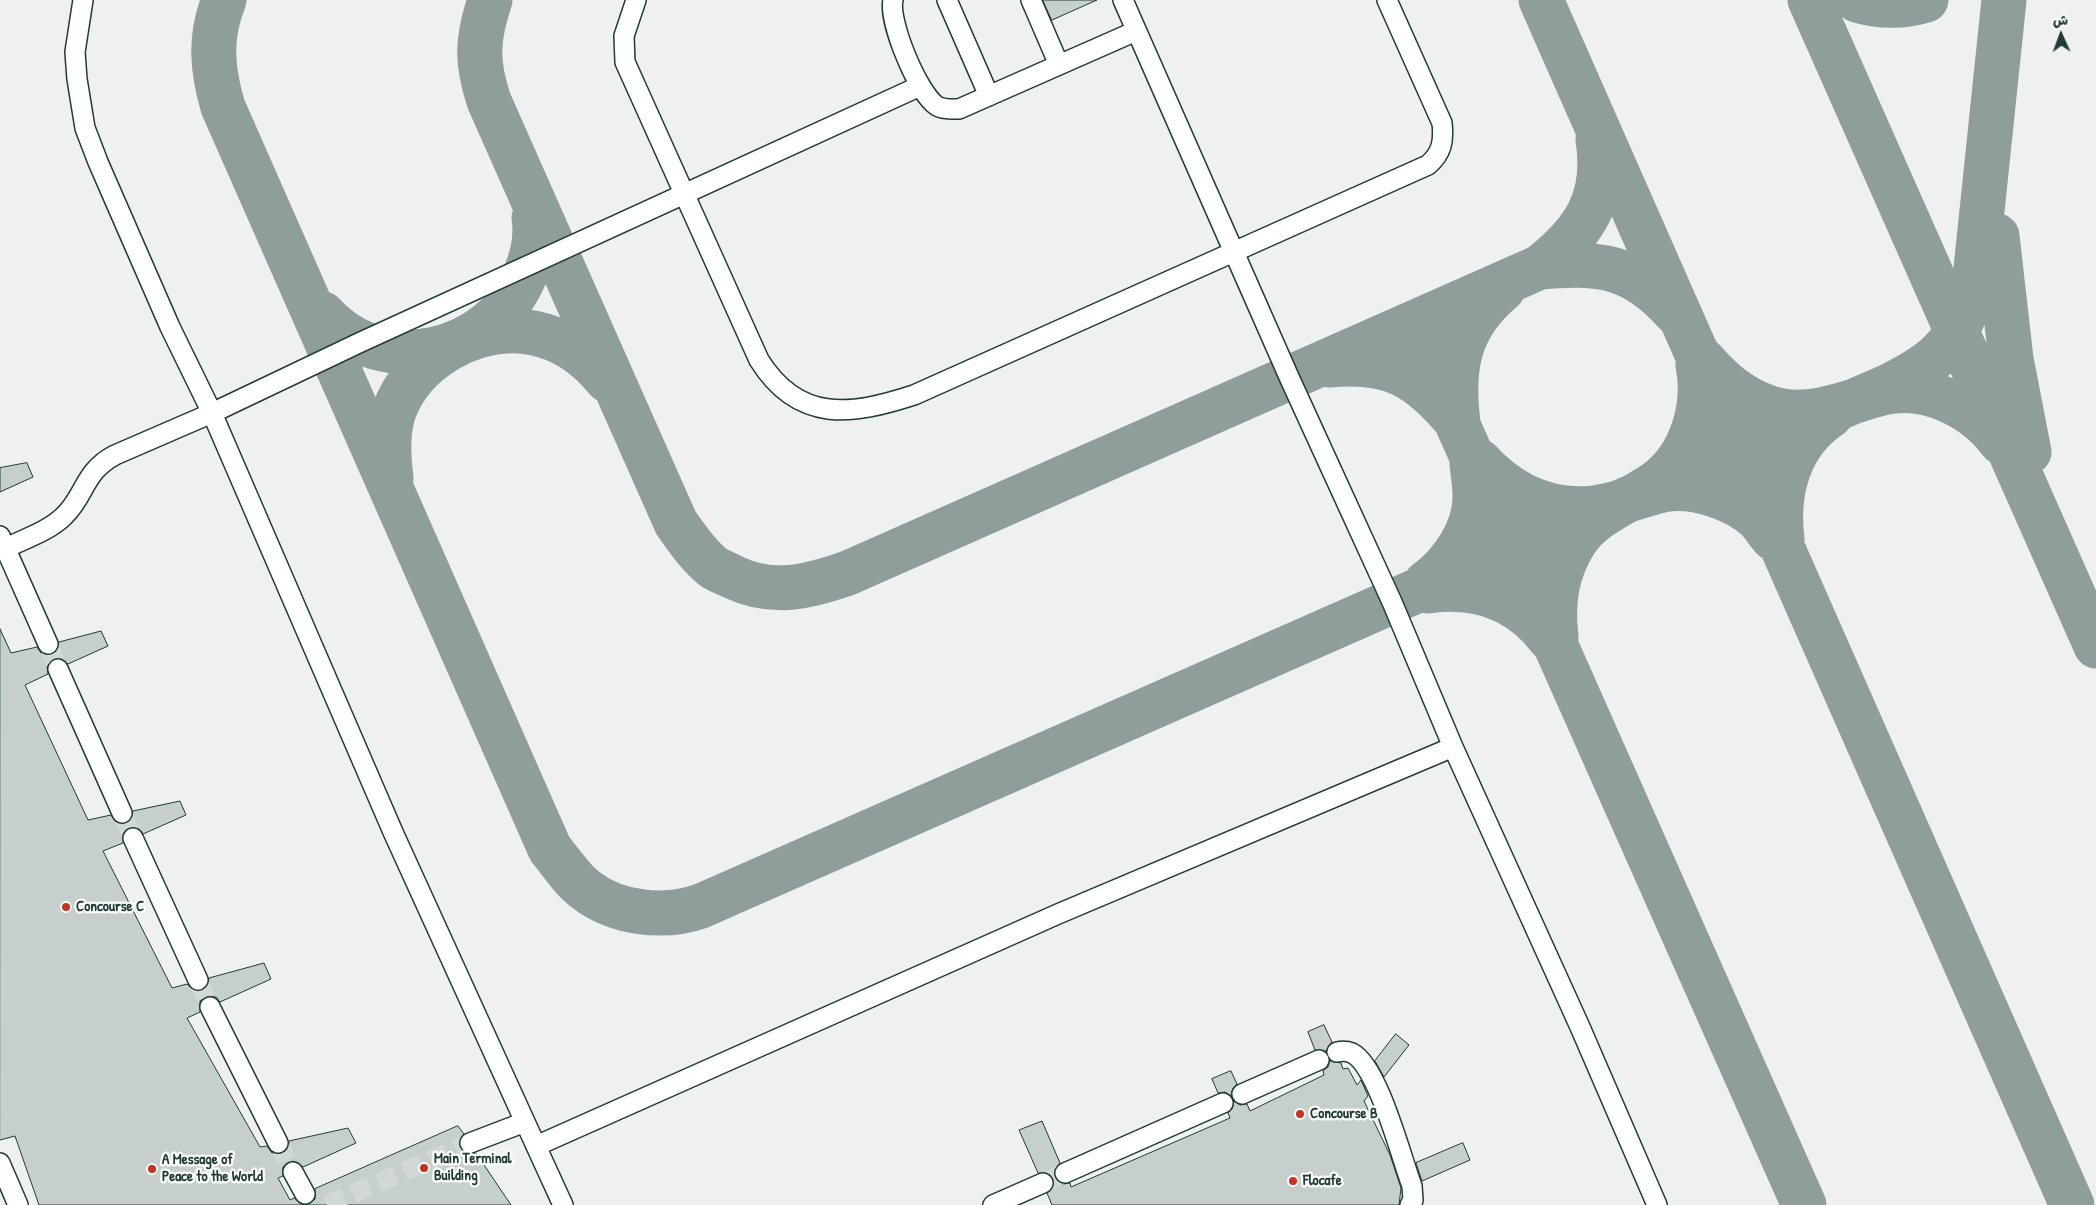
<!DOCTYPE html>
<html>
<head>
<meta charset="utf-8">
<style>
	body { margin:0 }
	#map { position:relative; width:2096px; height:1205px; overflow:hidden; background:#fff; font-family:"Patrick Hand","Playpen Sans Arabic",sans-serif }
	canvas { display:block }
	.north { position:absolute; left:2036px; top:10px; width:50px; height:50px; -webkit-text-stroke:4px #fff; paint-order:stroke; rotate:358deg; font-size:14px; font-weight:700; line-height:20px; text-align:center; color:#1f3d34 }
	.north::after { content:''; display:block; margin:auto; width:18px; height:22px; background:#1f3d34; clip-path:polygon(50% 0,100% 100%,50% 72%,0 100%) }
</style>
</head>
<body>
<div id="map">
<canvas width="2096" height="1205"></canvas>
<div class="north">ش</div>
</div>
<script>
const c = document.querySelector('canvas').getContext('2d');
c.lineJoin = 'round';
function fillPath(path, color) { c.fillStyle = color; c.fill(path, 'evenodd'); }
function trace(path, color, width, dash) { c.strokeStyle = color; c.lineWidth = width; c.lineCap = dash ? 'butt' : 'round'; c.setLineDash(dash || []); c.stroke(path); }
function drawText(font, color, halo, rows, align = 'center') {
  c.font = font + ' "Patrick Hand",sans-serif'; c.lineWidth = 4.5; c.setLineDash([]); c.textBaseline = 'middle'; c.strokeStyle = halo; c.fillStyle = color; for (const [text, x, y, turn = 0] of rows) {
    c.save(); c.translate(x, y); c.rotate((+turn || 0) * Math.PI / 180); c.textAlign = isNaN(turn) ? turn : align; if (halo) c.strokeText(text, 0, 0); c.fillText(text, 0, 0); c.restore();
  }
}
fillPath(new Path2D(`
	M0 0H2096V1205H0Z`), '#eef1f0');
trace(new Path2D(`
	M224 0C209 37 212 70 223 107L550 849C561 862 572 880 586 890 617 914 665 919 701 906L1514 548 1887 387C1945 358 1960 341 1975 278L2004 0
	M490 0C477 39 476 62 489 101L676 523C687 538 698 555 713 567 719 571 727 574 733 577 773 596 808 587 848 573L1540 267
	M1541 0 2072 1205
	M1810 0 2096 646
	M1857 0C1879 7 1904 7 1926 0
	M1598 139C1607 198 1585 232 1540 267 1600 262 1633 265 1675 312
	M1997 236 2011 359 2029 452
	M323 314C383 381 492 354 525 275 532 258 537 237 534 218
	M1413 324 1804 1205
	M1703 360C1725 385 1749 405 1782 411 1817 417 1850 401 1883 393 1927 383 1975 407 2001 442
	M1329 365C1391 359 1419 376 1458 423 1451 368 1458 326 1503 289
	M1479 461C1509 494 1546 513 1593 508 1616 506 1640 495 1663 490 1694 484 1737 499 1759 520 1764 526 1768 533 1773 538
	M391 478C388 456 387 432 394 411 404 384 424 363 448 349 506 316 566 329 607 380
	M1782 539C1776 491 1789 443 1831 415
	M1426 583C1452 564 1476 529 1475 495 1475 485 1473 474 1472 464
	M1428 591C1477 584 1519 598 1550 639
	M1556 637C1552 603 1556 572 1575 542 1593 513 1631 501 1657 482 1692 456 1706 406 1698 365`), '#8f9e9a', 45);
const building = new Path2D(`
	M1043 0H1097L1052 20Z
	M27 463 33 477 0 492V468Z
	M0 629 11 653 37 647 41 653 47 655 57 651 59 642 101 631 108 646 68 664 60 658 53 659 47 667 48 674 25 685 88 820 111 815 116 822 126 823 131 819 133 811 180 801 186 815 143 834 139 829 129 828 124 832 123 843 103 851 172 988 187 984 192 989 202 990 207 986 209 978 264 963 271 979 220 1002 216 997H205L200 1001V1012L187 1018 260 1147 267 1146 272 1153H283L288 1149 289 1141 348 1128 356 1143 303 1167 293 1161 283 1167V1176L278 1178 290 1200 294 1198 304 1205H39L15 1136 0 1140Z
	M1324 1025 1332 1042 1326 1051 1315 1050 1308 1032Z
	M1396 1034 1409 1045 1384 1077 1375 1061Z
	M1330 1061 1341 1063 1343 1069 1348 1068 1357 1085 1361 1080 1368 1096 1364 1101 1390 1155 1401 1188 1399 1205H1052L1047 1193 1052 1189 1053 1179 1049 1174 1038 1173 1019 1130 1042 1121 1060 1163 1054 1171 1055 1178 1063 1184 1070 1183 1071 1187 1230 1118 1228 1113 1232 1109 1234 1101 1240 1105 1247 1104 1250 1111 1324 1075 1323 1071 1328 1067Z
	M1231 1071 1237 1084 1233 1088 1231 1096 1225 1092 1218 1093 1212 1079Z
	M458 1126 464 1134 459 1141 460 1147 468 1154 476 1153 511 1205H306L315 1199V1189Z
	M1463 1143 1470 1160 1422 1181 1416 1163Z`);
fillPath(building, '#c7cfcc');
trace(building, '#1f3d34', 1);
trace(new Path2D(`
	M48 644 58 669
	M122 813 133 838
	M198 980 210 1007
	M278 1143 293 1172
	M1043 1183 1065 1173
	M327 1205 470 1143`), '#d2d8d6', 19, [19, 9]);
const minor = new Path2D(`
	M83 0 75 52 77 79 85 128 98 162 170 327 212 413 393 832 536 1146 1058 914 1453 747
	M636 0 624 36 625 62 759 360C799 424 852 415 914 395L1428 165C1442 153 1444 141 1442 123L1387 0
	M893 0C888 21 918 94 937 106 944 110 952 109 959 109L1136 31
	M947 0 989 96
	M1031 0 1059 65
	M1123 0 1289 377 1392 602 1453 747 1580 1027 1657 1205
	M0 536 48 644
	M6 548C24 539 49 531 64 516 86 495 83 472 115 455L212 413 361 342 920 86
	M58 669 122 813
	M133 838 198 980
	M210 1007 278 1143
	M1337 1052C1342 1051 1347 1051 1352 1053 1378 1066 1401 1157 1412 1186L1413 1200 1410 1205
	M1242 1094 1319 1060
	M470 1143 525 1122
	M536 1146 563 1205
	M0 1163 18 1205
	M293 1172 305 1194
	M1065 1173 1223 1103
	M993 1205 1043 1183`);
trace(minor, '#1f3d34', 22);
trace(minor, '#fff', 19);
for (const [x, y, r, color] of [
	[66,907,5,"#c8321e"],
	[1300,1114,5,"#c8321e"],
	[424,1168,5,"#c8321e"],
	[152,1169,5,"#c8321e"],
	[1293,1181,5,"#c8321e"]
]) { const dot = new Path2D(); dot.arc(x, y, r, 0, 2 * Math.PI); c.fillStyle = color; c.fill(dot); trace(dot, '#fff', 2); }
drawText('bold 15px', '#1f3d34', '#fff', [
	["Concourse C",76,907],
	["Concourse B",1310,1114],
	["Main Terminal",434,1159],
	["Building",434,1176],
	["A Message of",162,1160],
	["Peace to the World",162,1177],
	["Flocafe",1303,1181]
], 'left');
</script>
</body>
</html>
